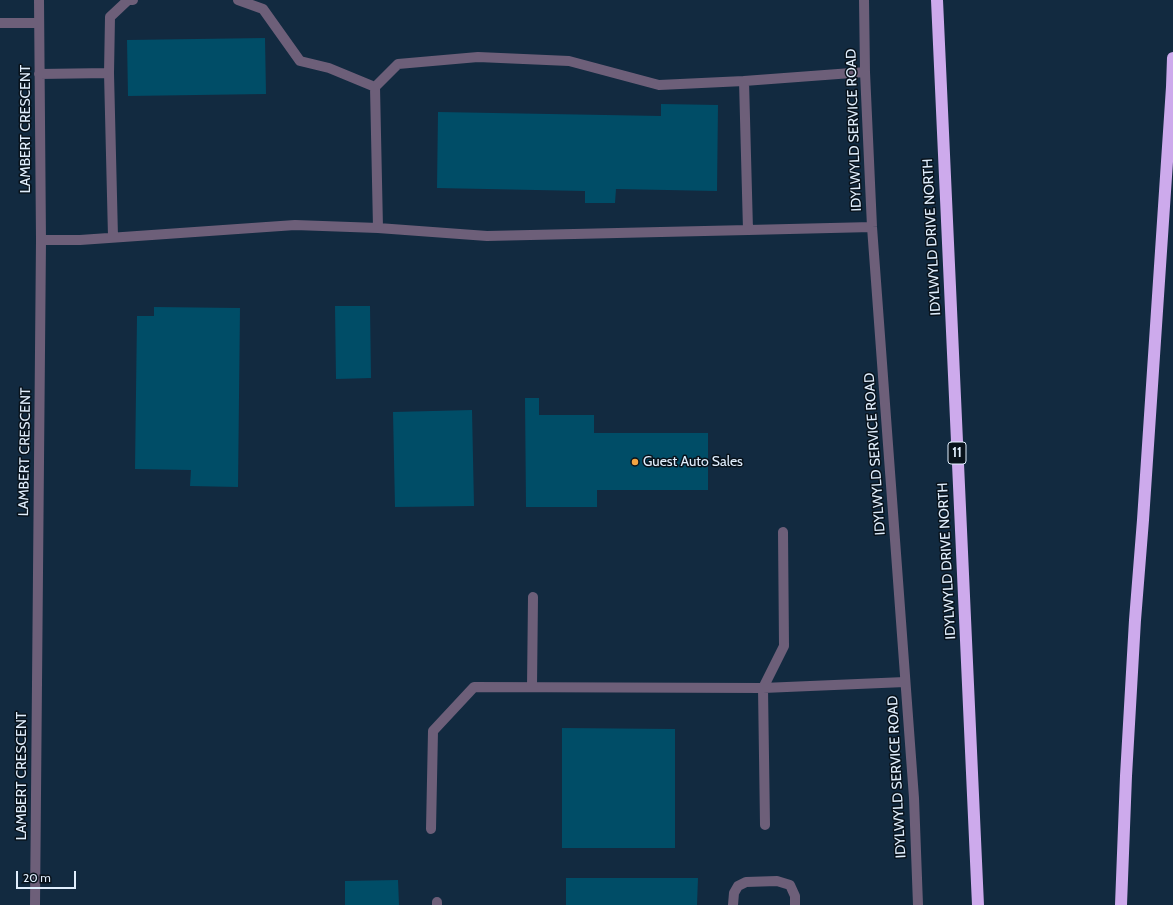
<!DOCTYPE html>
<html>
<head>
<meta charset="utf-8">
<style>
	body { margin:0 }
	#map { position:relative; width:1173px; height:905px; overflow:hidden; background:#122a40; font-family:Cabin,sans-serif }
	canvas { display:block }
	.scale { position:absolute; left:16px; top:871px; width:60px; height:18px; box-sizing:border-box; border:2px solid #e0eefd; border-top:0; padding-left:5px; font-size:12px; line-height:14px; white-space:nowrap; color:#e0eefd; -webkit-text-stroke:3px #08121b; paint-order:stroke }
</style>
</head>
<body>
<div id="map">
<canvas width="1173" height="905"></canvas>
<div class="scale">20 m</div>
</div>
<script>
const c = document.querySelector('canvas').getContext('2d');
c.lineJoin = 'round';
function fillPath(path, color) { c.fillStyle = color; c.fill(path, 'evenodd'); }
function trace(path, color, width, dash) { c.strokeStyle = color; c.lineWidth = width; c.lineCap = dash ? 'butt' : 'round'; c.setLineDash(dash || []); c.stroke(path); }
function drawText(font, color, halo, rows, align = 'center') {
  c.font = font + ' Cabin,sans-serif'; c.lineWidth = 3; c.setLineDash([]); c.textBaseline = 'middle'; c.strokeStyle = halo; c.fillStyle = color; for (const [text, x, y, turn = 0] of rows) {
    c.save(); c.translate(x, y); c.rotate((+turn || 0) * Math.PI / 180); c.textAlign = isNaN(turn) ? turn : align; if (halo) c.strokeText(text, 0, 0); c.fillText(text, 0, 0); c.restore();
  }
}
fillPath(new Path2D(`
	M265 38 266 94 128 96 127 40Z
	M661 104 718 105 717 191 616 189 615 203H585V191L437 188 438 112 661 116Z
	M335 306H370L371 378 336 379Z
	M154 307 240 308 238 487 190 486 191 470 135 469 137 316H154Z
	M525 398H539V415H594V433H708V490H597V507H526Z
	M472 410 474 506 395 507 393 412Z
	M562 728 675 729V848H562Z
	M566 878H698L697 905H566Z
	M398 880 399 905H345V881Z`), '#004d67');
trace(new Path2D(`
	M238 0 263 9 300 61 329 68 375 87
	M864 0 865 72 872 227 914 798 918 905
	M0 23H39
	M865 72 744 81 748 230 872 227
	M109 73 113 237
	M39 74 109 73 110 17 128 0H133
	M744 81 659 85 569 61 478 57 398 64 375 87 378 228 487 236 748 230
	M41 240H80L295 225 378 228
	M532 687 533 597
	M765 825 763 688 905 682
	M431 829 433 731 474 687 763 688 784 646 783 532
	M437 902V905
	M35 905 41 240 39 0
	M733 905 734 893 738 886 746 882 777 881 790 885 795 896V905`), '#6d5f79', 10);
trace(new Path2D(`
	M937 0 978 905
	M1121 905 1126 776 1135 620 1143 520 1172 87 1173 58`), '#cdaaec', 12);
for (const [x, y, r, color] of [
	[635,462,4,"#f3a442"]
]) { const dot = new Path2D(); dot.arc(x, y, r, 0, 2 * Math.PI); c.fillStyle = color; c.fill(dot); trace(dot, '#08121b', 1.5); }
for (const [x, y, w] of [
	[957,453,18]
]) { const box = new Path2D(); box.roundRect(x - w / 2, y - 11, w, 22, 3); c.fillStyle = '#08121b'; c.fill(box); trace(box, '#e0eefd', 1); }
drawText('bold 13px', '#e0eefd', null, [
	["11",957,453]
]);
drawText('14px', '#e0eefd', '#08121b', [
	["LAMBERT CRESCENT",26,129,-90],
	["IDYLWYLD SERVICE ROAD",854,130,-92],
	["IDYLWYLD DRIVE NORTH",932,237,-93],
	["LAMBERT CRESCENT",25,452,-89],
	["IDYLWYLD SERVICE ROAD",875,454,-94],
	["IDYLWYLD DRIVE NORTH",947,561,-93],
	["LAMBERT CRESCENT",22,776,-90],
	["IDYLWYLD SERVICE ROAD",897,777,-93]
]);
drawText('14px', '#e0eefd', '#08121b', [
	["Guest Auto Sales",643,462]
], 'left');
</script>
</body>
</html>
